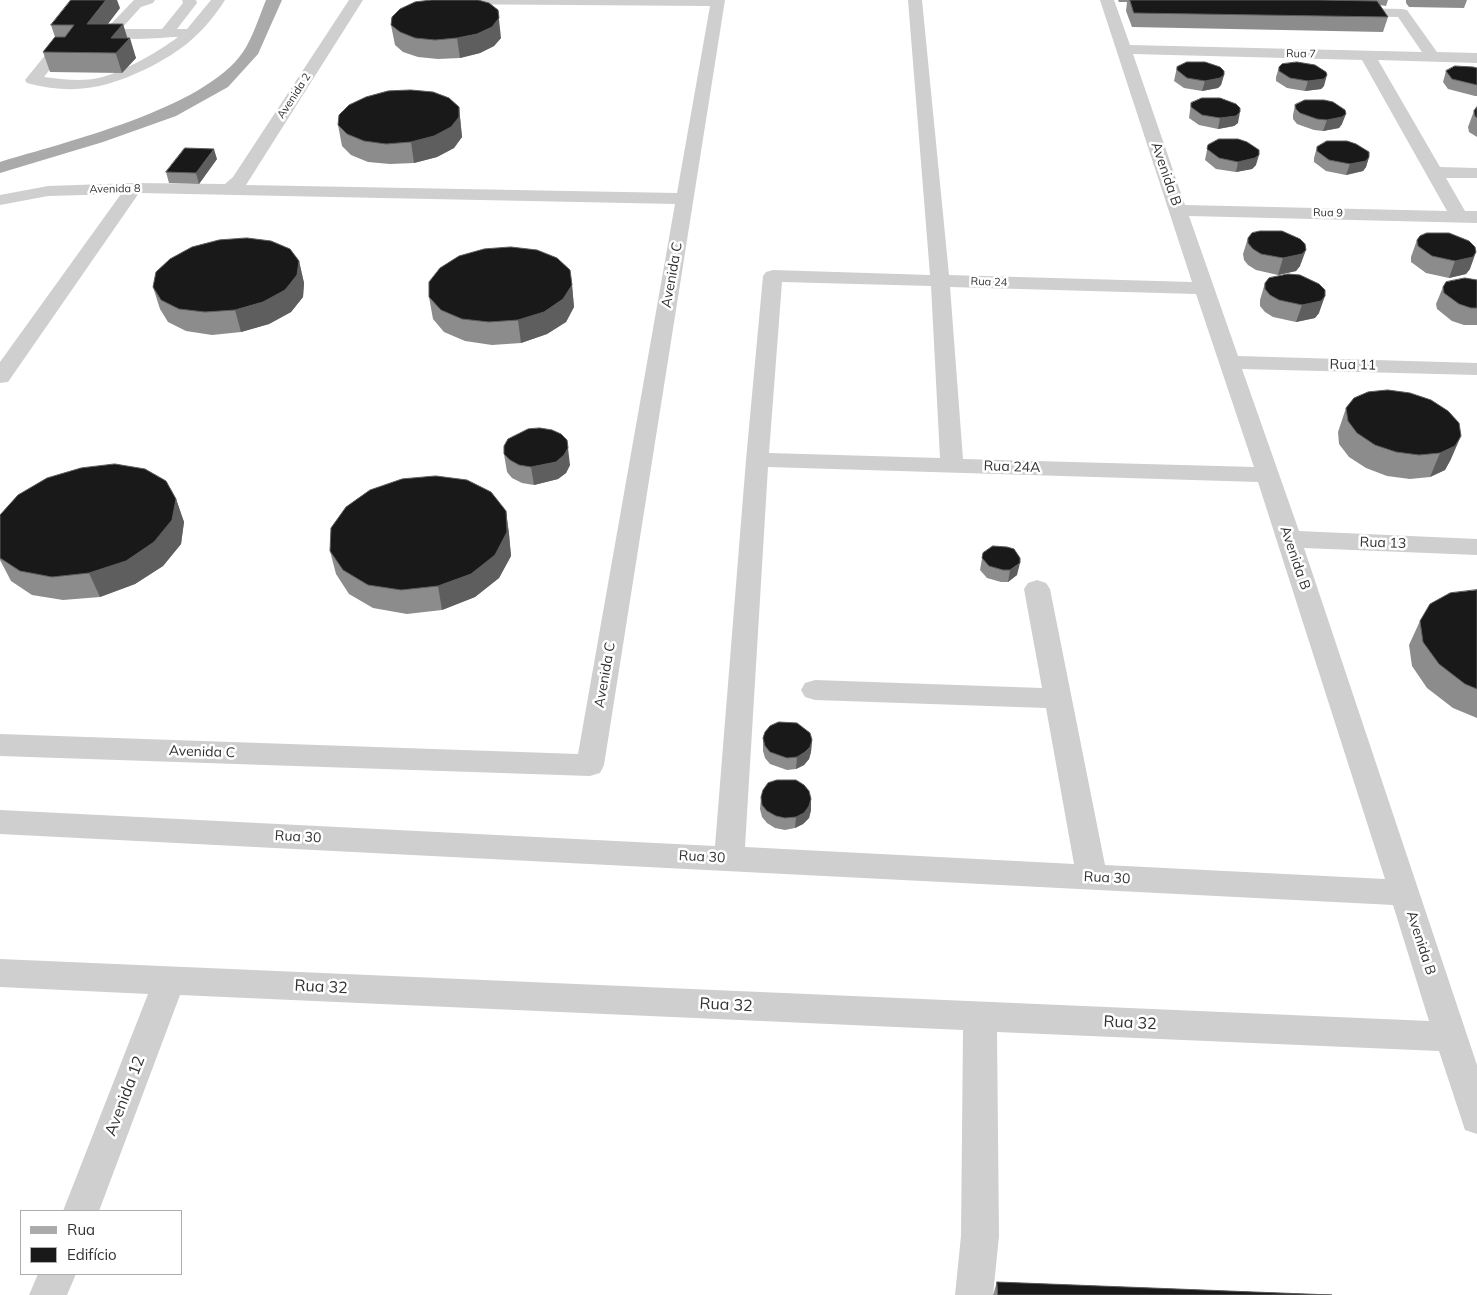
<!DOCTYPE html>
<html>
<head>
<meta charset="utf-8">
<style>
	body { margin:0 }
	#map { position:relative; width:1477px; height:1295px; overflow:hidden; background:#fff; font-family:Mulish,sans-serif }
	canvas { display:block }
	.legend { position:absolute; left:20px; top:1210px; width:162px; height:65px; box-sizing:border-box; background:#fff; border:1px solid #adadad; margin:0; padding:6px 9px; list-style:none; font-size:15px; color:#323232 }
	.legend li { display:flex; align-items:center; gap:10px; height:25px }
	.legend b { width:25px; border:1px solid #adadad }
</style>
</head>
<body>
<div id="map">
<canvas width="1477" height="1295"></canvas>
<ul class="legend">
<li><b style="height:6px;background:#aaa"></b>Rua</li>
<li><b style="height:14px;background:#191919"></b>Edifício</li>
</ul>
</div>
<script>
const c = document.querySelector('canvas').getContext('2d');
c.lineJoin = 'round';
function fillPath(path, color) { c.fillStyle = color; c.fill(path, 'evenodd'); }
function trace(path, color, width, dash) { c.strokeStyle = color; c.lineWidth = width; c.lineCap = dash ? 'butt' : 'round'; c.setLineDash(dash || []); c.stroke(path); }
function drawText(font, color, halo, rows, align = 'center') {
  c.font = font + ' Mulish,sans-serif'; c.lineWidth = 5; c.setLineDash([]); c.textBaseline = 'middle'; c.strokeStyle = halo; c.fillStyle = color; for (const [text, x, y, turn = 0] of rows) {
    c.save(); c.translate(x, y); c.rotate((+turn || 0) * Math.PI / 180); c.textAlign = isNaN(turn) ? turn : align; if (halo) c.strokeText(text, 0, 0); c.fillText(text, 0, 0); c.restore();
  }
}
fillPath(new Path2D(`
	M134 0H155L153 3 141 7 121 29H162L183 3 182 0H196L197 3 177 29H187L211 0H225C203 34 182 51 146 69 104 89 73 95 27 83L25 80 51 48H61L64 51 44 77C61 79 81 82 98 78 122 73 158 52 178 37 162 37 114 44 105 31L107 28Z
	M349 0H363L246 185 677 193 710 6 432 4 427 3 425 0H725L604 765 600 773 590 776 0 756V734L578 754 675 204 139 193 8 382 0 383V362L121 194 48 196 0 205V195L48 186 134 183 225 184 233 177Z
	M908 0H922L949 275 1192 282 1100 0H1114L1130 45 1422 52 1398 17 1350 16 1345 15 1343 12 1345 9 1350 8 1402 9 1407 10 1437 52 1477 53V63L1378 60 1440 167 1477 168V178H1446L1465 211H1477V223L1189 216 1238 356 1477 363V375L1242 369 1299 531 1477 539V555L1304 548 1477 1065V1134L1465 1130 1439 1051 997 1032 999 1236 993 1295H955L961 1236 963 1030 180 995 99 1211H63L148 994 0 987V959L1429 1021 1393 905 0 834V810L715 846 746 460 763 276 766 272 773 270 930 275ZM1133 54 1362 60 1447 211 1185 205ZM782 282 931 286 940 458 769 453ZM950 287 1196 294 1254 467 963 459ZM768 467 1258 482 1385 879 1105 865 1050 589 1046 583 1037 580 1028 583 1024 589 1042 688 815 680 805 683 801 690 805 697 815 700 1046 708 1074 864 745 847Z
	M38 1274H76L67 1295H29Z`), '#cfcfcf');
fillPath(new Path2D(`
	M266 0H282L258 54 228 87 176 116 103 142 0 173V162C65 142 204 109 243 52 253 37 259 17 266 0Z`), '#aaa');
fillPath(new Path2D(`
	M1118 0H1388L1386 6 1380 5 1388 17 1383 32 1132 27 1126 11 1127 2H1119Z
	M1406 0H1467L1464 8 1409 7 1406 3Z
	M120 8 108 24H123L127 38 136 58 122 73 50 72 43 52 55 37 51 25Z
	M391 25 501 38 494 46 480 53 460 58 438 59 418 57 403 52 395 45Z
	M1177 67 1224 75 1221 85 1218 88 1202 91 1184 88 1174 81Z
	M1279 67 1324 86 1321 89 1305 91 1287 88 1276 81V77Z
	M1477 68V96H1475L1448 89 1443 82 1446 71Z
	M1191 103 1238 123 1234 126 1218 129 1199 125 1189 118Z
	M1295 105 1342 124 1339 128 1323 131 1314 130 1297 124 1293 119V115Z
	M459 107 462 137 454 148 437 157 414 163 390 164 368 162 351 155 342 146 338 125Z
	M1477 107V137L1469 132 1468 127 1474 111Z
	M1208 145 1256 165 1252 169 1236 172 1216 169 1205 160Z
	M1317 147 1369 157 1366 167 1363 171 1346 175 1326 171 1314 162V158Z
	M217 159 199 184 169 183 166 172Z
	M1248 238 1300 266 1296 271 1278 275 1256 270 1248 265 1244 260 1243 254Z
	M1417 240 1470 269 1466 274 1449 278 1426 273 1411 262V257Z
	M299 261 304 283 303 297 291 312 269 324 241 332 212 335 186 331 168 322 160 309 153 287Z
	M1477 280V325H1464L1452 321 1437 309 1436 304 1443 287Z
	M1265 283 1319 313 1315 318 1296 322 1273 317 1265 312 1260 306V300Z
	M572 285 574 307 566 322 547 334 521 343 492 345 465 341 444 332 433 319 429 297Z
	M1346 408 1451 459 1445 470 1430 477 1410 479 1387 476 1366 468 1349 457 1339 444 1338 432Z
	M504 454 570 465 566 473 558 479 534 485 522 483 512 478 507 472Z
	M176 499 184 522 181 544 163 566 135 584 100 597 63 600 32 595 11 581 0 560V515Z
	M506 511 509 534 511 556 499 578 475 597 442 610 407 614 373 608 349 594 336 574 330 551Z
	M993 546 1017 575 1008 582H1001L987 578 980 570 983 553Z
	M1477 590V718L1453 708 1427 688 1412 666 1409 645 1420 621Z
	M763 738 812 740 811 752 809 759 804 765 796 769 787 770 770 764 765 758 763 751Z
	M761 797 811 799V810L809 818 803 824 795 828 785 830 775 828 767 823 762 817 760 809Z
	M997 1282 1332 1295H993Z`), '#8c8c8c');
fillPath(new Path2D(`
	M106 0H117L120 8 93 43 87 24Z
	M498 10 501 38 494 46 480 53 460 58 457 38Z
	M123 24 128 40 130 38 136 58 122 73 111 38Z
	M1224 75 1221 85 1218 88 1202 91 1205 81Z
	M1327 75 1324 86 1321 89 1305 91 1308 81Z
	M459 107 462 137 454 148 437 157 414 163 411 142Z
	M1240 112 1238 123 1234 126 1218 129 1220 118Z
	M1346 114 1342 124 1339 128 1323 131 1327 120Z
	M214 149 217 159 199 184 196 173Z
	M1259 155 1256 165 1252 169 1236 172 1238 162Z
	M1369 157 1366 167 1363 171 1346 175 1350 164Z
	M1306 250 1300 266 1296 271 1278 275 1283 258Z
	M1476 252 1470 269 1466 274 1449 278 1455 261Z
	M299 261 304 283 303 297 291 312 269 324 241 332 235 310Z
	M572 285 574 307 566 322 547 334 521 343 518 320Z
	M1325 296 1319 313 1315 318 1296 322 1302 305Z
	M1461 436 1451 459 1445 470 1430 477 1440 453Z
	M568 448 570 465 566 473 558 479 534 485 531 467Z
	M176 499 184 522 181 544 163 566 135 584 100 597 89 573Z
	M506 511 509 534 511 556 499 578 475 597 442 610 438 586Z
	M1020 563 1017 575 1008 582 1010 570Z
	M812 740 811 752 809 759 804 765 796 769 797 757Z
	M811 799V810L809 818 803 824 795 828 796 817Z`), '#5e5e5e');
const building = new Path2D(`
	M71 0H106L87 24H123L111 38H130L116 53 43 52 55 37H65L74 25H51Z
	M432 0H478L489 3 498 10 499 18 492 27 477 34 457 38 435 40 415 38 400 32 391 25 392 17 400 9 415 2Z
	M1130 0H1319L1377 1 1388 17 1134 13Z
	M1187 62H1205L1220 67 1224 71V75L1220 78 1205 81 1187 78 1177 70V67Z
	M1297 62 1315 65 1326 72 1327 75 1324 79 1308 81 1290 78 1279 71V67L1282 64Z
	M1455 66 1473 67 1477 68V85L1452 79 1446 71Z
	M411 90 433 92 449 98 459 107V117L451 127 434 136 411 142 386 144 364 141 347 134 338 125 339 115 349 105 366 97 388 91Z
	M1202 98H1220L1236 104 1240 108V112L1236 116 1220 118 1202 115 1191 107V103Z
	M1305 100H1324L1333 102 1345 110 1346 114 1342 117 1327 120 1317 119 1300 113 1296 109 1295 105Z
	M1477 107V118L1475 116 1474 111Z
	M1219 139H1238L1247 142 1259 150V155L1255 158 1238 162 1219 158 1207 149 1208 145Z
	M1327 141H1347L1356 144 1369 152V157L1366 161 1350 164 1329 160 1317 151V147Z
	M185 148 214 149 196 173 166 172Z
	M1260 231H1282L1300 239 1305 244 1306 250 1302 254 1283 258 1261 254 1253 249 1248 243V238L1252 233Z
	M1427 233H1449L1469 241 1475 247 1476 252 1473 257 1455 261 1432 256 1418 246 1417 240 1420 236Z
	M247 238 271 241 290 249 299 261 297 275 285 290 263 302 235 310 205 312 179 309 161 300 153 287 156 272 170 259 192 247 219 240Z
	M511 247 537 250 557 258 570 270 572 285 563 299 544 312 518 320 489 322 462 319 441 310 429 297V282L440 268 459 256 484 249Z
	M1288 274 1300 275 1319 284 1325 290V296L1321 301 1302 305 1279 300 1270 295 1265 289V283L1269 278Z
	M1465 278 1477 280V308H1471L1459 304 1444 293 1443 287 1446 282Z
	M1388 390 1410 393 1431 400 1448 411 1459 423 1461 436 1455 446 1440 453 1419 455 1396 452 1375 445 1357 433 1348 421 1346 408 1354 398 1368 392Z
	M540 428 552 430 561 434 567 440 568 448 564 455 556 462 531 467 519 465 510 460 504 454V446L508 439 528 429Z
	M115 464 145 469 166 481 176 499 172 520 154 542 126 561 89 573 52 577 20 571 0 558V515L18 495 47 478 81 468Z
	M436 476 467 480 491 492 506 511 507 532 495 555 471 574 438 586 401 590 368 585 343 570 330 551 331 528 346 507 370 490 402 479Z
	M993 546 1007 547 1014 549 1020 558V563L1010 570H1003L989 566 982 558 983 553Z
	M1477 590V689L1465 684 1439 664 1423 642 1420 621 1430 604 1450 593Z
	M779 722 797 723 810 733 812 740 810 747 805 752 797 757 787 758 770 752 765 746 763 738 765 732 770 726Z
	M777 780H796L804 785 809 791 811 799 809 806 804 813 796 817 785 818 776 816 767 811 762 805 761 797 763 790 768 783Z
	M997 1282 1332 1295H998Z`);
fillPath(building, '#191919');
trace(building, '#5e5e5e', 1);
drawText('11px', '#323232', '#fff', [
	["Rua 7",1301,54,1],
	["Avenida 2",294,96,-57],
	["Avenida 8",115,189,-1],
	["Rua 9",1328,213,1],
	["Rua 24",989,282,2]
]);
drawText('14px', '#323232', '#fff', [
	["Avenida B",1166,174,71],
	["Avenida C",672,275,-80],
	["Rua 11",1353,365,1],
	["Rua 24A",1012,467,2],
	["Rua 13",1383,543,2],
	["Avenida B",1295,558,71],
	["Avenida C",605,675,-80],
	["Avenida C",202,752,2],
	["Rua 30",298,837,3],
	["Rua 30",702,857,3],
	["Rua 30",1107,878,3],
	["Avenida B",1421,943,72]
]);
drawText('16px', '#323232', '#fff', [
	["Rua 32",321,987,3],
	["Rua 32",726,1005,3],
	["Rua 32",1130,1023,3],
	["Avenida 12",125,1096,-69]
]);
</script>
</body>
</html>
